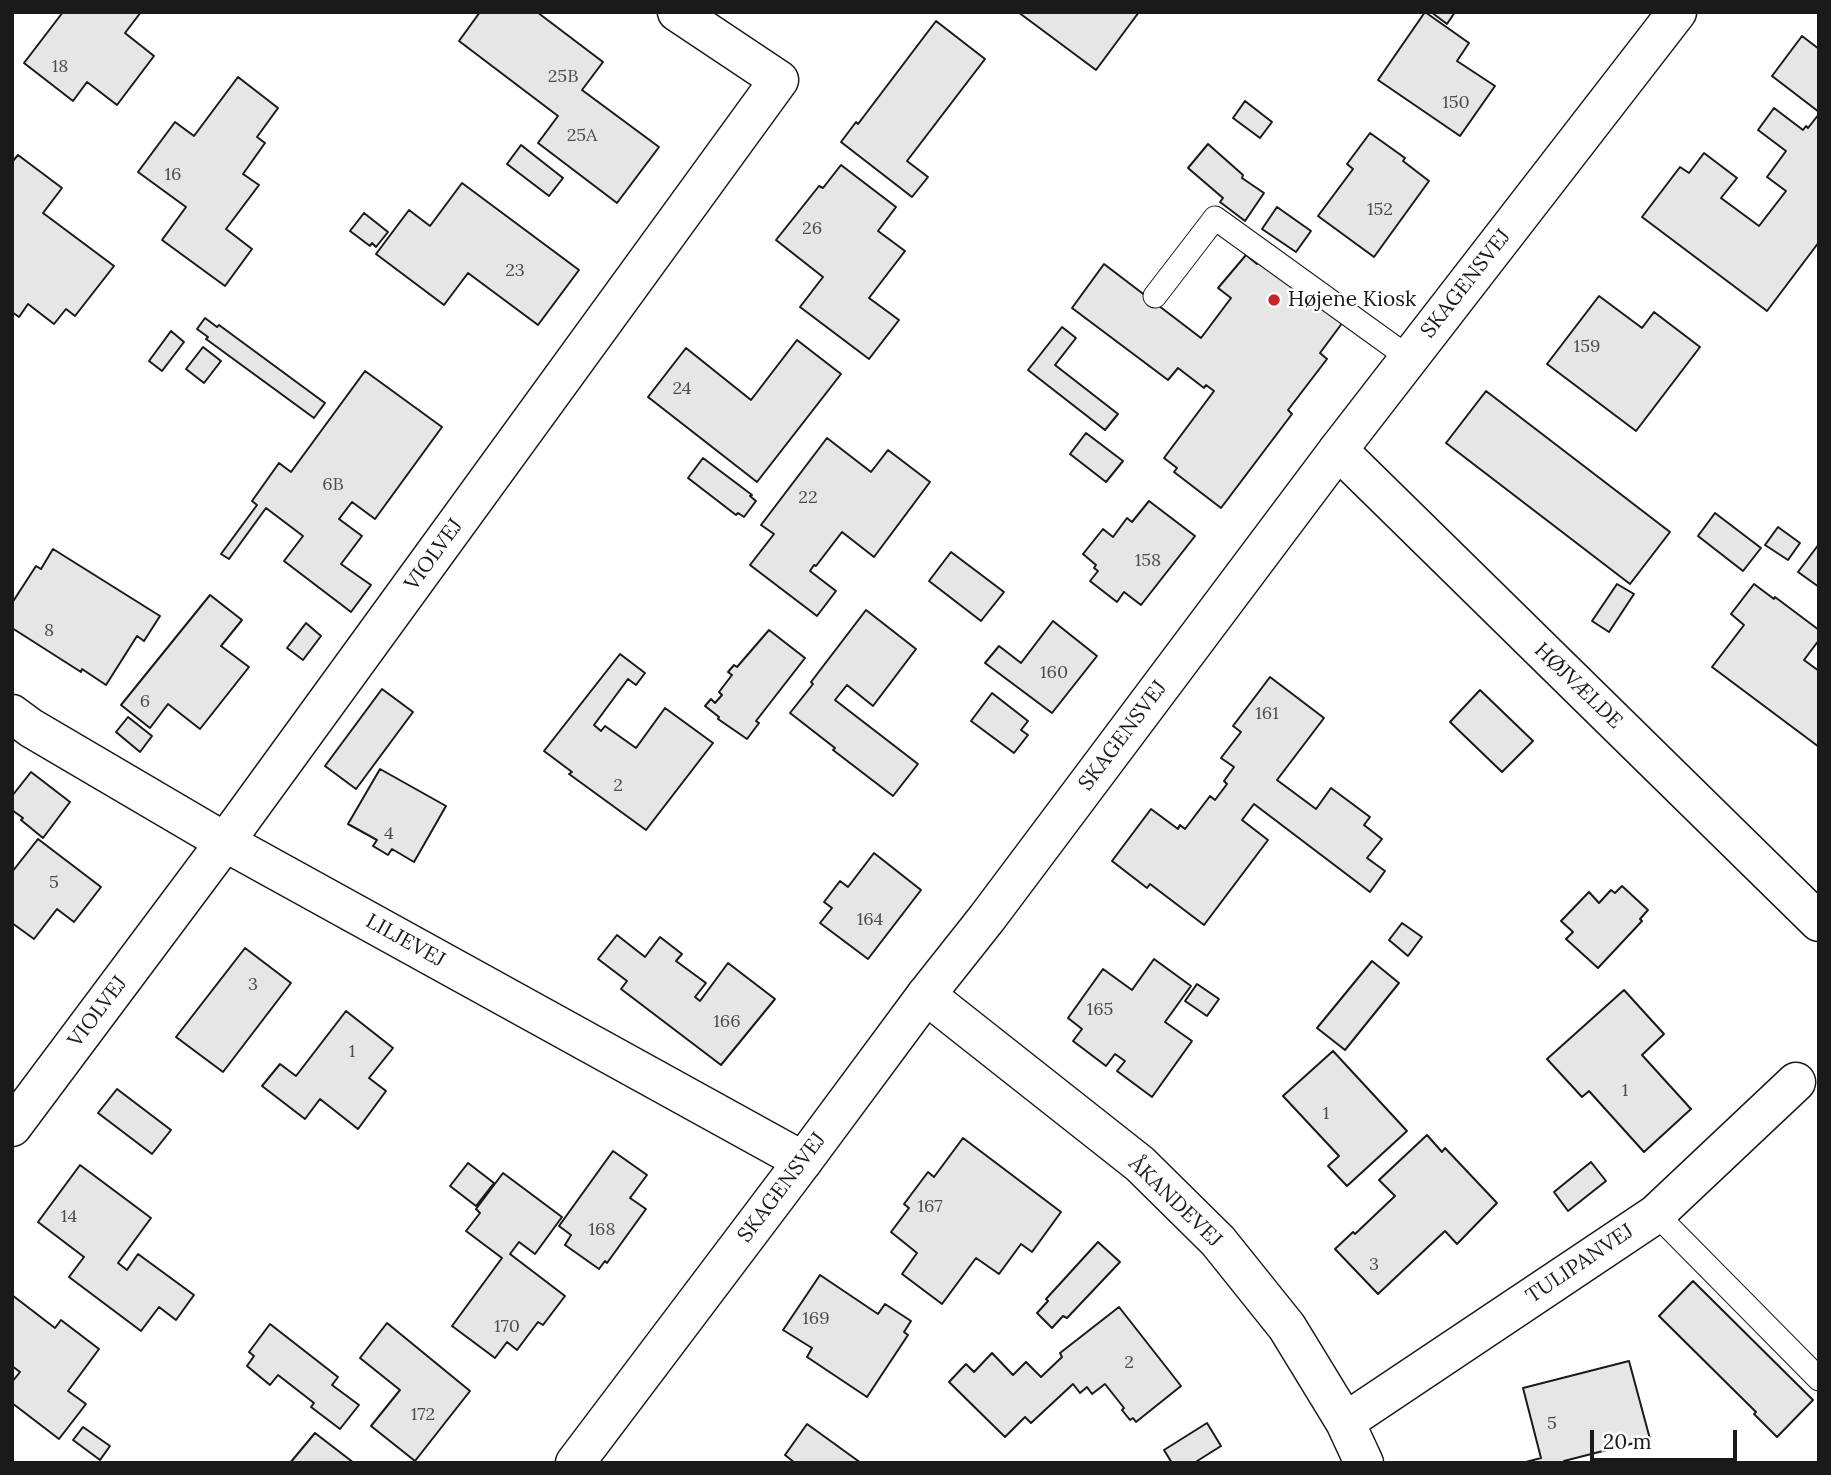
<!DOCTYPE html>
<html>
<head>
<meta charset="utf-8">
<style>
	body { margin:0 }
	#map { position:relative; width:1831px; height:1475px; overflow:hidden; background:#fff; font-family:Lora,serif }
	canvas { display:block }
	.frame { position:absolute; inset:0; border:14px solid #1a1a1a; pointer-events:none }
	.scale { position:absolute; left:1590px; top:1430px; width:147px; height:32px; box-sizing:border-box; border:4px solid #1a1a1a; border-top:0; padding-left:9px; font-size:21px; line-height:24px; white-space:nowrap; color:#1a1a1a; -webkit-text-stroke:5px #fff; paint-order:stroke }
</style>
</head>
<body>
<div id="map">
<canvas width="1831" height="1475"></canvas>
<div class="frame"></div>
<div class="scale">20 m</div>
</div>
<script>
const c = document.querySelector('canvas').getContext('2d');
c.lineJoin = 'round';
function fillPath(path, color) { c.fillStyle = color; c.fill(path, 'evenodd'); }
function trace(path, color, width, dash) { c.strokeStyle = color; c.lineWidth = width; c.lineCap = dash ? 'butt' : 'round'; c.setLineDash(dash || []); c.stroke(path); }
function drawText(font, color, halo, rows, align = 'center') {
  c.font = font + ' Lora,serif'; c.lineWidth = 5; c.setLineDash([]); c.textBaseline = 'middle'; c.strokeStyle = halo; c.fillStyle = color; for (const [text, x, y, turn = 0] of rows) {
    c.save(); c.translate(x, y); c.rotate((+turn || 0) * Math.PI / 180); c.textAlign = isNaN(turn) ? turn : align; if (halo) c.strokeText(text, 0, 0); c.fillText(text, 0, 0); c.restore();
  }
}
const building = new Path2D(`
	M63 12H141L125 33 154 56 117 105 87 82 73 101 24 63Z
	M480 12H537L603 62 582 90 659 147 617 203 538 143 558 116 459 41Z
	M1018 12H1139L1096 70Z
	M1425 12 1469 43 1457 61 1495 86 1460 136 1378 80Z
	M1431 12H1455L1447 24Z
	M936 21 985 59 907 161 928 177 912 197 841 142 856 122 858 124Z
	M1802 36 1819 49V112L1772 76Z
	M238 77 278 108 257 137 265 143 243 174 259 185 226 229 252 249 225 286 162 240 186 207 138 172 175 122 194 136Z
	M1245 101 1272 122 1260 138 1233 118Z
	M1774 108 1803 130 1806 126 1808 128 1819 114V242L1767 311 1642 217 1680 167 1689 173 1704 153 1737 178 1721 198 1759 226 1786 191 1767 177 1786 151 1758 130Z
	M1370 133 1405 158 1403 161 1429 181 1374 257 1318 216 1353 169 1347 164Z
	M1208 144 1243 175 1242 178 1264 193 1245 221 1220 202 1223 198 1188 168Z
	M521 145 563 178 549 196 507 164Z
	M18 155 62 188 43 213 114 266 75 316 66 309 54 324 28 304 19 317 12 312V162Z
	M841 165 896 207 878 231 905 251 869 298 899 320 869 359 800 307 823 277 776 240 819 186 823 188Z
	M462 183 579 270 538 325 468 273 444 305 376 254 409 210 430 226Z
	M1277 207 1311 231 1296 252 1262 229Z
	M364 213 388 232 376 247 372 243 370 246 350 231Z
	M1246 255 1257 264 1260 260 1343 322 1320 353 1327 359 1288 410 1292 414 1221 508 1174 472 1177 468 1164 458 1214 391 1206 385 1204 388 1178 368 1168 380 1072 308 1104 264 1201 338 1231 298 1218 288Z
	M1599 296 1642 328 1654 312 1700 347 1636 431 1547 364Z
	M205 318 217 327 219 325 325 403 314 418 206 339 208 337 197 329Z
	M1062 327 1076 338 1055 365 1118 414 1105 430 1028 370Z
	M171 331 184 342 162 371 149 361Z
	M797 340 841 374 757 482 648 397 686 348 751 400Z
	M203 347 221 361 204 383 186 369Z
	M365 371 442 427 375 519 352 502 339 519 362 536 341 564 371 585 351 612 284 561 303 536 266 508 229 559 221 554 257 505 252 501 279 463 291 472Z
	M1486 391 1670 532 1630 584 1446 443Z
	M1086 433 1123 461 1106 482 1070 454Z
	M827 438 871 472 888 450 930 482 874 557 842 532 816 566 814 565 810 571 836 591 817 616 750 565 774 534 761 525Z
	M703 458 752 495 750 496 756 501 744 517 738 513 736 515 688 478Z
	M1149 501 1195 536 1141 605 1124 592 1117 602 1090 581 1098 571 1094 568 1096 565 1083 554 1103 529 1113 537 1127 518 1132 522Z
	M1715 513 1761 548 1743 571 1698 536Z
	M1778 527 1800 543 1788 560 1765 545Z
	M1819 544V587L1798 572Z
	M53 549 160 616 144 641 137 636 106 685 82 669 81 672 12 628V603L36 566 41 569Z
	M951 552 1004 592 981 621 929 581Z
	M1617 584 1634 594 1609 632 1592 621Z
	M1754 584 1774 599 1775 597 1819 630V640L1804 660 1819 671V747L1712 667 1744 625 1731 614Z
	M210 595 242 620 221 646 249 667 200 729 168 704 150 728 121 705Z
	M866 610 916 649 873 706 847 685 835 700 918 764 893 796 833 750 835 748 790 713 813 684 811 682Z
	M1053 621 1097 656 1052 713 985 663 999 646 1021 663Z
	M306 623 321 636 303 660 287 648Z
	M769 630 805 658 756 721 759 723 747 739 718 719 719 717 705 706 711 699 715 703 722 695 719 692 732 675 728 672 734 665 737 667Z
	M620 654 645 673 636 685 628 679 594 725 601 731 605 726 636 748 665 708 713 743 646 830 569 774 572 772 544 751Z
	M1270 677 1324 718 1277 780 1316 809 1331 788 1370 817 1364 825 1382 839 1367 858 1385 871 1370 892 1254 804 1242 820 1268 840 1204 925 1150 884 1147 888 1112 861 1151 809 1178 829 1180 825 1185 829 1210 796 1215 800 1227 784 1224 781 1234 767 1221 758 1241 732 1233 726Z
	M382 689 413 712 356 789 325 766Z
	M1480 690 1533 741 1502 772 1450 722Z
	M992 693 1028 721 1021 730 1028 735 1014 753 971 721Z
	M128 717 152 736 140 752 116 732Z
	M380 769 446 806 414 862 392 849 388 855 373 846 377 840 348 824Z
	M31 772 70 802 43 838 21 820 23 818 12 810V796Z
	M38 839 101 887 74 922 57 909 34 939 12 923V872Z
	M874 853 921 890 868 959 820 923 832 908 824 902 840 881 848 887Z
	M1622 886 1648 910 1640 919 1642 921 1598 968 1566 939 1573 932 1561 921 1589 892 1599 903 1611 890 1615 893Z
	M1402 923 1422 937 1408 956 1389 940Z
	M617 935 645 957 660 937 682 954 676 961 706 983 695 997 700 1001 728 963 775 999 721 1065 621 989 627 981 598 959Z
	M245 948 291 983 223 1072 176 1037Z
	M1154 959 1191 986 1165 1022 1192 1041 1152 1097 1117 1071 1125 1061 1115 1054 1106 1066 1073 1041 1082 1029 1068 1018 1103 969 1132 990Z
	M1372 961 1399 983 1345 1050 1317 1028Z
	M1197 984 1219 999 1207 1016 1185 1001Z
	M1624 990 1664 1034 1642 1055 1691 1109 1644 1152 1589 1091 1582 1097 1547 1059Z
	M346 1011 393 1048 369 1078 386 1091 358 1129 320 1099 305 1119 262 1086 280 1064 296 1076Z
	M1333 1051 1407 1131 1347 1186 1328 1166 1339 1156 1283 1096Z
	M117 1089 171 1130 152 1154 98 1113Z
	M1427 1135 1442 1152 1445 1148 1497 1203 1457 1244 1445 1231 1378 1294 1335 1249 1353 1232 1355 1234 1395 1196 1379 1180Z
	M963 1138 1061 1212 1032 1252 1021 1244 999 1274 976 1258 942 1304 902 1274 917 1253 891 1232 909 1208 904 1204 928 1172 934 1177Z
	M613 1151 647 1175 630 1198 646 1209 607 1263 605 1261 599 1269 565 1245 571 1235 559 1226Z
	M1591 1162 1606 1181 1568 1211 1554 1192Z
	M468 1163 494 1183 476 1206 450 1186Z
	M80 1165 151 1218 118 1263 127 1270 138 1254 194 1295 176 1320 159 1307 141 1331 69 1277 84 1257 38 1222Z
	M503 1173 562 1217 535 1254 519 1242 510 1254 565 1296 543 1325 538 1322 517 1350 507 1342 495 1358 452 1326 502 1258 466 1231 480 1213 476 1209Z
	M1098 1242 1120 1262 1067 1318 1063 1316 1052 1328 1037 1313 1048 1301 1046 1299Z
	M820 1275 878 1314 885 1304 911 1321 904 1332 908 1335 867 1397 807 1357 812 1348 783 1330Z
	M1693 1281 1813 1400 1777 1437 1754 1414 1756 1412 1659 1316Z
	M12 1295 55 1328 61 1320 99 1349 68 1391 86 1404 59 1439 12 1403V1382L20 1372 12 1366Z
	M1119 1307 1181 1386 1136 1422 1133 1418 1130 1420 1122 1410 1124 1408 1105 1384 1092 1394 1087 1387 1080 1393 1073 1384 1031 1423 1025 1417 1005 1437 949 1382 966 1364 974 1372 992 1353 1013 1375 1026 1362 1041 1377 1062 1357 1060 1353Z
	M387 1323 470 1391 415 1461 371 1426 400 1390 360 1358Z
	M270 1324 338 1377 332 1385 359 1405 340 1429 311 1407 314 1403 278 1375 270 1385 247 1366 254 1356 249 1352Z
	M1629 1361 1650 1439 1564 1461 1565 1463H1522L1541 1458 1523 1388Z
	M1207 1423 1221 1446 1194 1463H1172L1164 1450Z
	M807 1424 861 1463H795L785 1455Z
	M83 1427 110 1446 100 1460 73 1440Z
	M315 1433 354 1463H290Z`);
fillPath(building, '#e6e6e6');
trace(building, '#1a1a1a', 2);
const service = new Path2D(`
	M1155 296 1215 218 1409 358
	M1656 1214 1819 1379`);
const minor = new Path2D(`
	M1338 450 1819 922
	M12 714 31 728 225 842 803 1161
	M926 995 1140 1164 1218 1241 1287 1327 1345 1422 1364 1463
	M12 1127 225 842 779 80 677 12
	M1345 1422 1656 1214 1796 1082`);
const tertiary = new Path2D(`
	M575 1463 803 1161 926 995 987 918 1338 450 1677 12`);
trace(service, '#1a1a1a', 25);
trace(minor, '#1a1a1a', 41);
trace(tertiary, '#1a1a1a', 41);
trace(service, '#fff', 23);
trace(minor, '#fff', 38);
trace(tertiary, '#fff', 38);
for (const [x, y, r, color] of [
	[1274,300,7,"#c62828"]
]) { const dot = new Path2D(); dot.arc(x, y, r, 0, 2 * Math.PI); c.fillStyle = color; c.fill(dot); trace(dot, '#fff', 2.5); }
drawText('18px', '#4d4d4d', null, [
	["18",60,67],
	["25B",563,77],
	["150",1456,103],
	["25A",582,136],
	["16",173,175],
	["152",1380,210],
	["26",812,229],
	["23",515,271],
	["159",1587,347],
	["24",682,389],
	["6B",333,485],
	["22",808,498],
	["158",1148,561],
	["8",49,631],
	["160",1054,673],
	["6",145,702],
	["161",1267,714],
	["2",618,786],
	["4",389,834],
	["5",54,883],
	["164",870,920],
	["3",253,985],
	["165",1100,1010],
	["166",727,1022],
	["1",352,1052],
	["1",1625,1091],
	["1",1326,1114],
	["167",930,1207],
	["14",69,1217],
	["168",602,1230],
	["3",1374,1265],
	["169",816,1319],
	["170",507,1327],
	["2",1129,1363],
	["172",423,1415],
	["5",1552,1424]
]);
drawText('21px', '#1a1a1a', '#fff', [
	["SKAGENSVEJ",1466,284,-52],
	["VIOLVEJ",434,555,-54],
	["HØJVÆLDE",1578,686,44],
	["SKAGENSVEJ",1123,736,-53],
	["LILJEVEJ",405,941,29],
	["VIOLVEJ",98,1012,-53],
	["SKAGENSVEJ",782,1188,-53],
	["ÅKANDEVEJ",1175,1202,44],
	["TULIPANVEJ",1580,1264,-34]
]);
drawText('21px', '#1a1a1a', '#fff', [
	["Højene Kiosk",1288,300]
], 'left');
</script>
</body>
</html>
